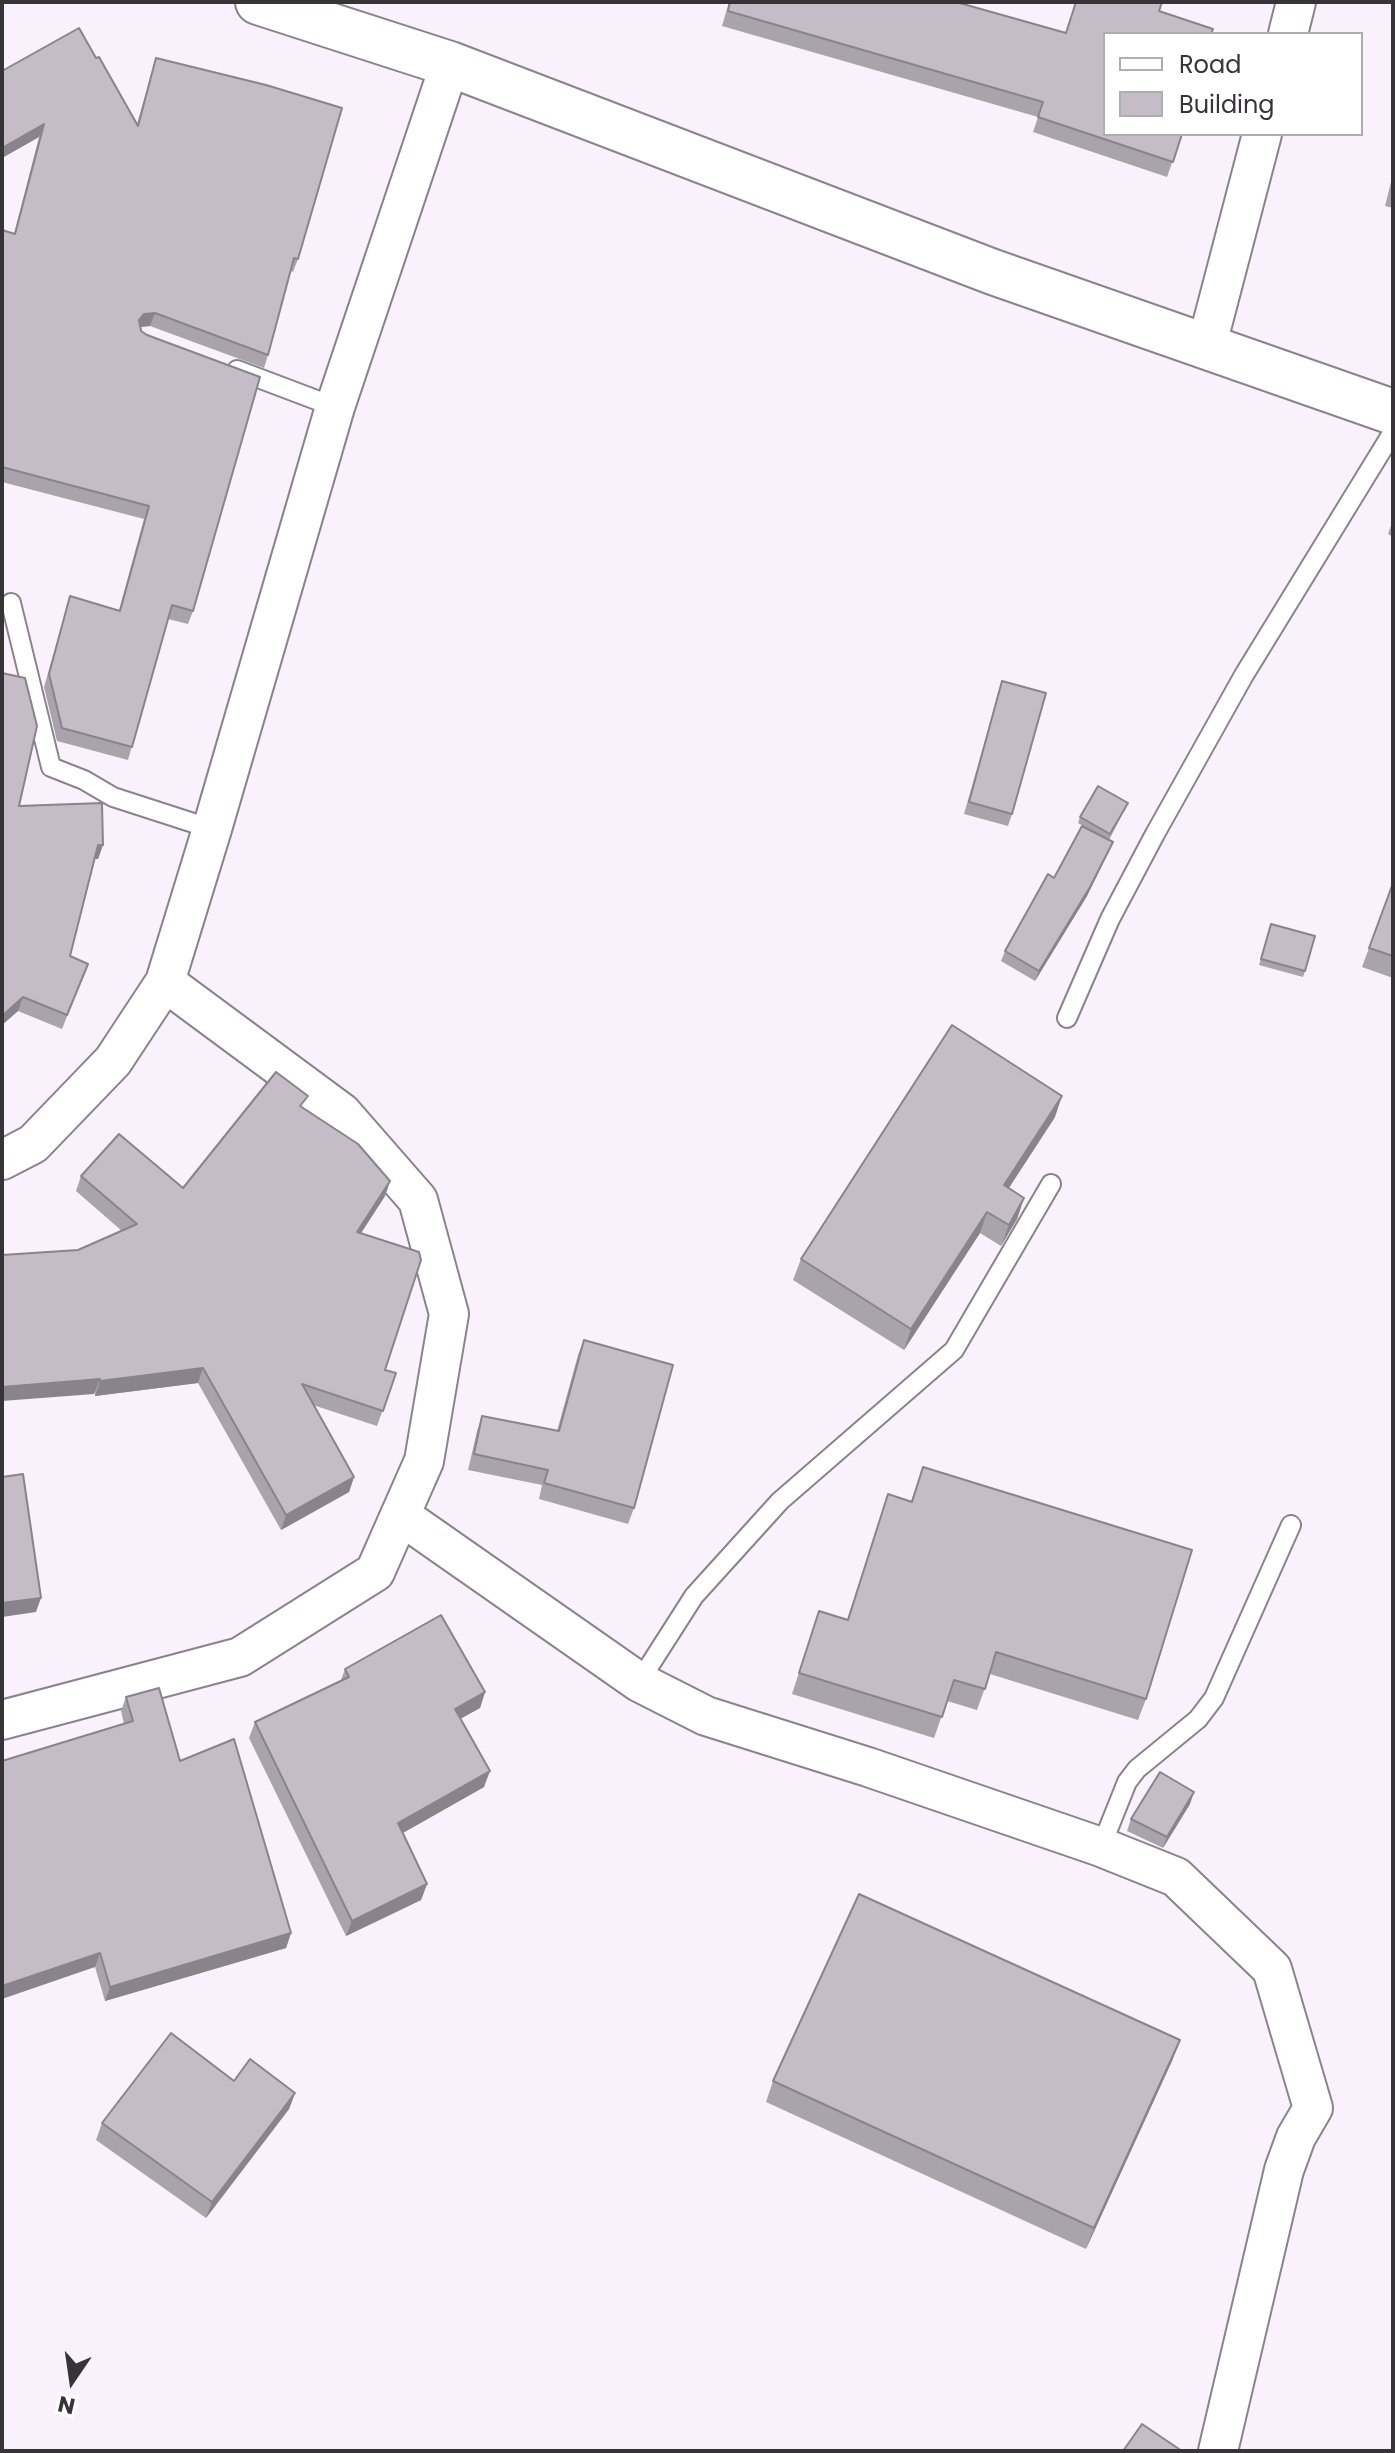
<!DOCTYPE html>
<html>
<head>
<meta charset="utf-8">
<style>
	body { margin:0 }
	#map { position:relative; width:1395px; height:2453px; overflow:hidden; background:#f9f2fc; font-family:Poppins,sans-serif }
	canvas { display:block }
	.frame { position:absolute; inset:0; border:4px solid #363437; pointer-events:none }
	.legend { position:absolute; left:1103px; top:32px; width:260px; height:104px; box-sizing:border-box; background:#fff; border:2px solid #afaeaf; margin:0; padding:10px 14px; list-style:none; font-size:24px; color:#363437 }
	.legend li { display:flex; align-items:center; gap:16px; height:40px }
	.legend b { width:40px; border:2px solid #afaeaf }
	.north { position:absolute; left:32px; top:2341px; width:80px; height:80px; -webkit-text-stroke:6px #fff; paint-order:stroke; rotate:193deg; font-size:22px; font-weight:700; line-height:32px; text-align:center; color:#363437 }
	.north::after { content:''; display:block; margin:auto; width:28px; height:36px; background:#363437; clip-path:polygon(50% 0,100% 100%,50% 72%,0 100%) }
</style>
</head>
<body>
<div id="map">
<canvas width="1395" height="2453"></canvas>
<div class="frame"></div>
<ul class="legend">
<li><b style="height:10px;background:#fff"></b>Road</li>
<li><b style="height:22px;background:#c4bdc7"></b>Building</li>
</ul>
<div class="north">N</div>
</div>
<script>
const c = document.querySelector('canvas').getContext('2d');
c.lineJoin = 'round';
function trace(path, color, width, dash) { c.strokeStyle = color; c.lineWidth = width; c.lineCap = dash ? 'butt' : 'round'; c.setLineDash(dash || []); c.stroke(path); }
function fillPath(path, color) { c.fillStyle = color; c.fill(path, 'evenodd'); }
const service = new Path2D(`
	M237 370 335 407
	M11 603 51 767 84 780 113 797 212 829
	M1067 1018 1110 919 1155 834 1244 675 1393 432
	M639 1682 694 1596 780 1501 954 1350 1051 1184
	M1101 1847 1127 1782 1137 1769 1198 1719 1214 1698 1291 1525`);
const minor = new Path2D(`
	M1288 34 1296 2
	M1206 348 1262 134
	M2 1160 33 1144 113 1061 165 982 212 829 335 407 450 64
	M400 1515 639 1682 706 1716 868 1767 1101 1847 1176 1877 1272 1969 1313 2108 1296 2137 1284 2170 1218 2451
	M2 1720 240 1657 375 1572 424 1461 449 1314 418 1200 342 1113 165 982`);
const secondary = new Path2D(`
	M258 2 450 64 993 272 1393 412`);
trace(service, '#8a838c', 22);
trace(minor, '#8a838c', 42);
trace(secondary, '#8a838c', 48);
trace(service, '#fff', 18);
trace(minor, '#fff', 38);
trace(secondary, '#fff', 44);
fillPath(new Path2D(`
	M729 2H956L1066 33 1105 34 1182 134 1167 177 1033 132 1038 117 722 26Z
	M96 58 137 124 156 58 298 259 293 272 291 271 268 355 264 368 150 326 141 327 193 611 188 624 168 619 128 760 57 741 44 687 70 596 119 610 144 519 2 482V230L14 234 39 137 2 158Z
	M1393 174V208L1385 206Z
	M1392 523 1393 524V537L1388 534Z
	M2 673 19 806 103 845 98 859H95L70 956 88 964 62 1029 18 1011 2 1025Z
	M1002 681 1012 814 1008 826 964 814Z
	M1128 803 1109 840 1113 842 1109 851 1087 896 1035 981 1001 961 1005 951 1054 878 1094 832 1078 823 1080 817Z
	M1393 883V978L1362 967Z
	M1271 924 1305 971 1303 977 1259 965Z
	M303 1108 390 1181 385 1196 361 1233 385 1370 396 1373 377 1426 313 1405 354 1477 349 1492 281 1530 198 1383 95 1396 78 1250 122 1231 76 1191 81 1176 183 1188Z
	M1055 1117 1009 1188 1024 1198 1017 1219 1001 1246 980 1233 904 1350 793 1280 801 1259Z
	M584 1340 634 1508 628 1524 539 1499 542 1485 468 1470 477 1431 482 1416 557 1431 578 1355Z
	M923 1467 1146 1699 1138 1720 990 1674 977 1710 947 1701 934 1738 792 1694 819 1611 847 1620 888 1494 911 1501Z
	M345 1669 485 1692 480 1708 460 1719 484 1787 403 1833 427 1884 421 1900 346 1936 249 1738 255 1722 341 1680Z
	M126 1697 180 1761 291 1933 286 1948 105 2001 95 1967 7 1761 124 1724 121 1711Z
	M1190 1804 1163 1848 1127 1831 1131 1819Z
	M1180 2040 1172 2061 1086 2249 766 2102 773 2081Z
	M234 2081 295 2093 289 2109 206 2218 96 2140 102 2123Z`), '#a9a3ab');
fillPath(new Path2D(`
	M44 124 39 137 2 158V148Z
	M155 313 150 326 139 327V320L144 314Z
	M1113 842 1109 851 1087 896 1035 981 1039 971Z
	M98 845H103L98 859H93Z
	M23 997 18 1011 2 1025V1016Z
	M1062 1096 1055 1117 997 1206 1004 1185Z
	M390 1181 385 1196 352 1247 357 1232Z
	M1024 1198 1017 1219 1001 1246 1009 1225Z
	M987 1212 980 1233 904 1350 911 1329Z
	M203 1368 198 1383 95 1396 100 1381Z
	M100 1379 94 1394 2 1401V1387Z
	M354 1477 349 1492 281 1530 286 1515Z
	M41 1598 36 1612 2 1617V1603Z
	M485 1692 480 1708 449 1725 455 1709Z
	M490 1771 484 1787 392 1839 398 1823Z
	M1194 1792 1190 1804 1163 1848 1167 1837Z
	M427 1884 421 1900 346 1936 352 1921Z
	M291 1933 286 1948 105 2001 110 1987Z
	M100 1953 95 1967 2 1999V1986Z
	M1180 2040 1172 2061 1086 2249 1094 2228Z
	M295 2093 289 2109 206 2218 212 2202Z`), '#89848b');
const building = new Path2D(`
	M730 2H956L1066 33 1076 2H1162L1159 11 1213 29 1211 34H1105V134H1182L1173 162 1038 117 1043 102 728 11Z
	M79 28 96 58 99 57 138 126 156 58 266 85 342 108 298 259 294 258 268 355 155 313 144 314 139 320 141 331 147 335 260 377 193 611 172 605 132 747 62 728 49 674 70 596 120 611 149 506 2 467V230L15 234 44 124 2 148V71Z
	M2 673 25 678 37 726 19 806 102 803 103 845H98L70 956 88 964 67 1015 23 997 2 1016Z
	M1002 681 1046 693 1012 814 969 802Z
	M1098 786 1128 803 1110 834 1080 817Z
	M1082 826 1113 842 1090 887 1039 971 1005 951 1048 874 1054 878Z
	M1393 883V956L1369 948Z
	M1271 924 1315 936 1305 971 1261 959Z
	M952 1025 1062 1096 1004 1185 1024 1198 1009 1225 987 1212 911 1329 801 1259Z
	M276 1072 308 1096 300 1106 358 1144 390 1181 357 1232 419 1252 421 1260 385 1370 396 1373 383 1411 302 1384 354 1477 286 1515 203 1368 100 1381V1379L2 1387V1255L78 1250 137 1224 81 1176 119 1134 183 1188Z
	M584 1340 673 1365 634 1508 544 1483 548 1470 474 1454 482 1416 559 1431Z
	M923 1467 1192 1550 1146 1699 996 1652 985 1689 954 1680 942 1717 799 1673 819 1611 848 1620 888 1494 912 1502Z
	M23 1474 41 1598 2 1603V1477Z
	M441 1615 485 1692 455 1709 490 1771 398 1823 427 1884 352 1921 255 1722 349 1677 345 1669Z
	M159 1688 180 1761 234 1739 291 1933 110 1987 100 1953 2 1986V1761L133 1721 126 1697Z
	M1160 1772 1194 1792 1167 1837 1131 1819Z
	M859 1894 1180 2040 1094 2228 773 2081Z
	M171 2033 234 2081 250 2059 295 2093 212 2202 102 2123Z
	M1142 2424 1182 2451H1123Z`);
fillPath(building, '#c4bdc7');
trace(building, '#89848b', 2);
</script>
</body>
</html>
